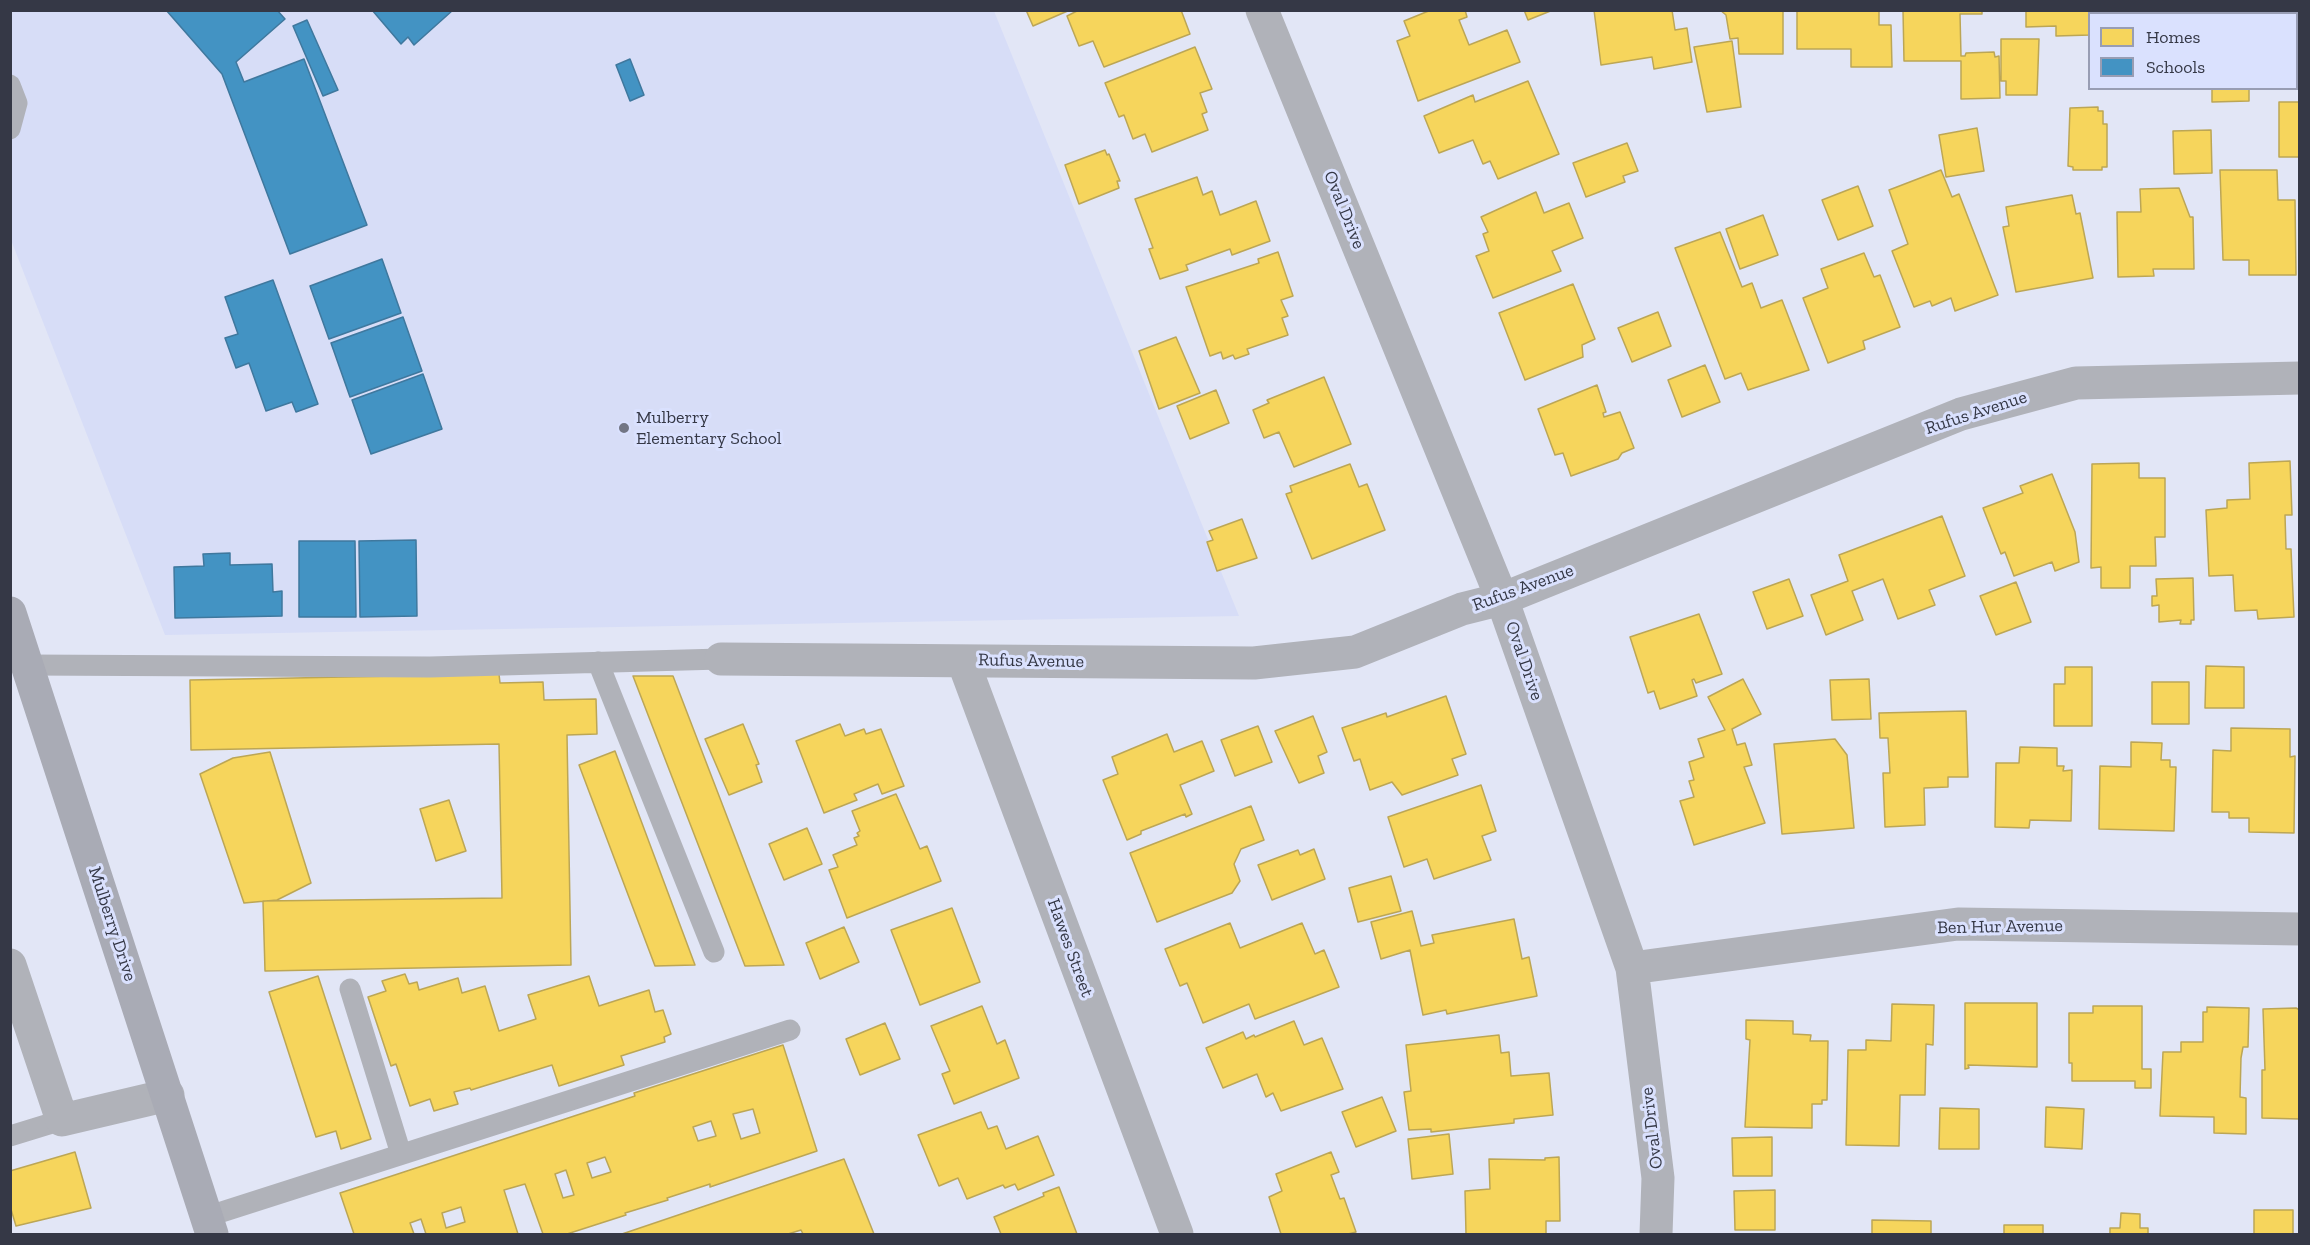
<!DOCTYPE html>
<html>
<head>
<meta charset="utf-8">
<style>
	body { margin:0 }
	#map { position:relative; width:2310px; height:1245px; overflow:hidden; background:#e2e6f6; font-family:"Zilla Slab",serif }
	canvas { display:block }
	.frame { position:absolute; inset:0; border:12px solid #353846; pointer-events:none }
	.legend { position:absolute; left:2088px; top:12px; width:210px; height:78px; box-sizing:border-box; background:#dae1fe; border:2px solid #989db4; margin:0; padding:8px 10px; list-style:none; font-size:18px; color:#353846 }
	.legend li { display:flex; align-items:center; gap:12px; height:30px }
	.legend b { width:30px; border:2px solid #989db4 }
</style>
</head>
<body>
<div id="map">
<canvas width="2310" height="1245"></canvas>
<div class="frame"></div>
<ul class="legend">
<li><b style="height:16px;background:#f6d55c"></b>Homes</li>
<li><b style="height:16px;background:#4393c3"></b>Schools</li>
</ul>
</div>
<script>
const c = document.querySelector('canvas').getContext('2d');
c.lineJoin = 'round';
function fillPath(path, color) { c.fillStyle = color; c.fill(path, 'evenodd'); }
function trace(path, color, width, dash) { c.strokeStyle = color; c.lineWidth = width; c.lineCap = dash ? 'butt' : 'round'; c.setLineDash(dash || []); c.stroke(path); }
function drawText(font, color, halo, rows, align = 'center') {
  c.font = font + ' "Zilla Slab",serif'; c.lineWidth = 6; c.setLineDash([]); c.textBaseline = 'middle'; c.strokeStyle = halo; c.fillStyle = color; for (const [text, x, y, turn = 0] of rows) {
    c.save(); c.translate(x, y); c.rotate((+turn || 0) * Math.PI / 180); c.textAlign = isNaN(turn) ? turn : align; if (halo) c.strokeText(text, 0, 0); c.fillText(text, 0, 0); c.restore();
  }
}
fillPath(new Path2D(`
	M11 11H994L1239 616 165 635 11 240Z`), '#d7ddf7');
const homes = new Path2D(`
	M1026 10H1070L1033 26Z
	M1079 10H1181L1190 34 1104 67 1093 41 1079 46 1067 16Z
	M1431 10H1465L1467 17 1459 20 1469 45 1507 30 1520 62 1418 101 1397 41 1410 36 1404 21Z
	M1524 10H1553L1528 20Z
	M1594 10H1672L1675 30 1687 28 1692 62 1654 69 1652 57 1601 65Z
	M1720 10H1783V54H1739L1738 38 1730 39 1726 15Z
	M1797 10H1879V25H1891L1892 67H1851V49H1797Z
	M1903 10H1982V14H1960L1961 56H1965L1966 53 1994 52 1995 57 1999 56 2000 98 1961 99V61H1904Z
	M2026 10H2092V14H2090V35L2056 36V26L2026 27Z
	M2140 10H2176V14H2140Z
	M2232 10H2280V14H2232Z
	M2001 39H2039L2037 95H2006V81H2001Z
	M1732 41 1741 107 1707 112 1694 47Z
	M1195 47 1212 89 1200 93 1207 112 1202 114 1208 130 1152 152 1145 134 1133 139 1124 115 1119 117 1105 83Z
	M1528 81 1559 154 1498 179 1490 161 1483 164 1473 140 1439 153 1424 116 1473 95 1475 102Z
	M2212 88H2249V101L2212 102Z
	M2279 102H2300V157H2279Z
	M2098 107V111H2103V124H2107V167H2102V170H2073V167L2068 166 2070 108Z
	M1977 128 1984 171 1946 177 1939 135Z
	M2211 130 2212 173 2174 174 2173 131Z
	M1627 143 1638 171 1623 176 1625 182 1586 197 1573 163Z
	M1105 150 1107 155 1109 154 1120 181H1117L1119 188 1079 204 1065 165Z
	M1941 170 1952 197 1959 194 1998 295 1955 311 1951 298 1932 306 1930 301 1914 307 1892 251 1908 244 1889 190Z
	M2220 170H2277L2278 200H2295L2296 275H2249V260H2223Z
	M1197 177 1203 195 1212 191 1220 215 1256 201 1270 241 1232 255 1230 249 1186 265 1188 270 1160 279 1149 249 1153 248 1135 199Z
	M1858 186 1873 226 1838 240 1822 200Z
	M2179 188 2190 217H2193L2194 269H2153L2154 276 2118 277 2117 212H2141L2140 189Z
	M1536 192 1544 213 1569 203 1583 238 1552 251 1561 271 1493 298 1476 256 1489 251 1483 234 1488 232 1481 217Z
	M2072 195 2076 214 2080 213 2093 278 2016 292 2003 227 2009 226 2006 207Z
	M1763 215 1778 255 1740 269 1726 229Z
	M1720 232 1742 287 1752 283 1761 308 1782 300 1809 370 1748 390 1741 373 1725 379 1675 248Z
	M1278 252 1293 296 1281 300 1288 316 1282 318 1288 335 1247 349 1249 354 1235 359 1233 355 1223 359 1221 352 1210 356 1186 287 1259 263 1258 259Z
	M1864 253 1874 277 1880 275 1900 327 1863 341 1865 349 1828 363 1803 298 1828 288 1821 269Z
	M1573 284 1595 339 1582 345 1583 357 1525 380 1499 313Z
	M1658 312 1671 346 1632 362 1618 328Z
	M1176 337 1200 393 1159 409 1139 351Z
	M1705 365 1720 402 1682 417 1668 380Z
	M1324 377 1351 444 1294 467 1279 432 1264 438 1253 410 1269 403 1267 400Z
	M1597 385 1606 412 1603 413 1604 417 1620 412 1634 448 1622 453 1618 459 1571 476 1563 453 1555 455 1538 409Z
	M1216 390 1229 423 1190 439 1177 406Z
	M2290 461 2292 515H2285L2286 549H2291L2294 617 2258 619 2257 610 2235 611 2233 575 2209 576 2206 510 2227 508V500L2250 499 2249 463Z
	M2139 463V478H2165V537H2155L2156 566H2130V588H2101V567L2091 568 2092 464Z
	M1350 464 1359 487 1367 484 1385 530 1312 559 1286 494 1292 492 1290 486Z
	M2052 474 2075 532 2079 562 2055 571 2052 562 2014 576 2005 552 2001 554 1983 508 2023 493 2020 486Z
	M1942 516 1965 576 1929 590 1935 605 1898 619 1883 579 1852 591 1863 620 1826 635 1811 595 1848 581 1839 555Z
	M1242 519 1257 558 1217 571 1207 542 1213 540 1209 531Z
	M2193 578 2194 620H2191V624H2180L2181 620 2159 622V605L2152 606V596H2157L2156 579Z
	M1789 579 1803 616 1767 629 1753 592Z
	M2016 582 2031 622 1996 635 1980 596Z
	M1699 614 1722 674 1696 683 1694 679 1692 680 1697 696 1660 709 1654 691 1648 693 1630 637Z
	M2206 666 2244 667V708H2205Z
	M2065 667H2092V726H2054V684H2065Z
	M499 674 500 683 543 682 544 700 596 699 597 734 567 735 571 965 265 971 263 901 502 898 499 744 191 750 190 680Z
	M633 676H673L784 965 745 966Z
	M1743 679 1761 714 1732 729 1737 745 1745 743 1752 765 1744 767 1765 823 1694 845 1680 801 1694 797 1689 781 1694 780 1689 762 1704 757 1698 739 1725 730 1708 697Z
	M1869 679 1871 719 1832 720 1830 680Z
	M2152 682H2189V724H2152Z
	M1446 696 1466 754 1452 759 1458 775 1402 795 1392 782 1370 790 1360 759 1354 761 1342 728 1386 713 1387 717Z
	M1966 711 1968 777H1948V787L1924 788 1925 825 1885 827 1883 773H1890L1888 738H1880L1879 713Z
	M1313 716 1327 752 1318 756 1324 773 1299 783 1275 731Z
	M743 724 759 764 756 765 762 782 729 795 705 739Z
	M840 724 845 736 864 729 866 734 881 729 904 786 882 794 878 784 854 794 857 800 824 813 796 741Z
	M1258 726 1272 762 1235 776 1221 740Z
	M2231 728 2290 729V757L2295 756 2294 833 2249 832V818H2229V812H2212L2213 750 2231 751Z
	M1167 734 1174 752 1202 741 1214 771 1180 785 1192 814 1186 817 1185 814 1141 831V834L1127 840 1103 780 1118 774 1112 757Z
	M1835 739 1847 755 1854 828 1782 834 1774 744Z
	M2131 742 2162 743 2161 760H2170V767H2176L2174 831 2099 829 2100 766 2131 767Z
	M2020 747 2057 748V766H2064L2063 771 2072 770 2071 821 2030 820 2029 828 1995 827 1996 763H2019Z
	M615 751 695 965 655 966 579 765Z
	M270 752 311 883 277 900 244 903 200 774 233 758Z
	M1481 785 1496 831 1482 836 1491 860 1434 879 1427 859 1404 867 1388 817Z
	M896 794 920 849 927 846 941 881 847 918 829 870 838 867 833 855 857 845 854 838 859 836 857 833 860 831 852 811Z
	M449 800 466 851 436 861 420 809Z
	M1251 806 1264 840 1241 849 1234 864 1240 881 1232 893 1157 922 1130 853Z
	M807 828 822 864 784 880 769 844Z
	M1314 849 1325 879 1272 900 1258 865 1298 850 1300 855Z
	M1391 876 1401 911 1358 922 1349 888Z
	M952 908 980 982 920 1005 891 930Z
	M1412 911 1421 946 1434 943 1432 935 1514 919 1522 959 1529 957 1537 996 1447 1014 1446 1010 1423 1015 1410 950 1381 959 1371 922Z
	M1230 923 1240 948 1302 923 1315 954 1324 950 1339 987 1255 1019 1249 1004 1203 1023 1187 983 1180 986 1165 949Z
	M844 927 859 962 820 979 806 943Z
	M405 974 409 984 417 982 419 990 458 978 462 993 485 986 499 1031 536 1019 528 995 589 976 599 1006 649 990 655 1012 663 1010 671 1034 664 1037 665 1042 621 1056 624 1065 559 1086 552 1065 471 1090 470 1088 454 1092 458 1104 434 1111 430 1099 410 1106 396 1064 391 1066 368 997 386 991 382 981Z
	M318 976 371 1139 341 1149 336 1131 316 1137 269 992Z
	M1965 1003H2037V1067L1968 1065 1969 1068 1965 1069Z
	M1892 1004 1934 1005 1933 1045 1926 1044 1925 1095H1900L1899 1146 1846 1145 1848 1050H1866V1040L1891 1041Z
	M982 1006 997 1044 1005 1040 1019 1078 954 1104 942 1074 950 1071 931 1026Z
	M2093 1006H2142V1069H2151V1088H2135V1081H2072V1063H2069V1013H2093Z
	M2207 1007 2249 1008 2248 1047H2243L2241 1058 2240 1097 2246 1098V1134L2214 1133V1117L2160 1116 2163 1052H2181V1042H2203V1012H2207Z
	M2296 1008 2300 1010V1119L2262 1118V1070H2265L2263 1009Z
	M1746 1020 1793 1021V1034L1811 1035 1810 1041H1828L1827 1100H1822V1104H1812V1128L1745 1127 1750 1040 1746 1039Z
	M1294 1021 1304 1045 1322 1038 1343 1089 1281 1111 1273 1093 1266 1097 1257 1074 1223 1088 1206 1048 1243 1032 1246 1039 1254 1035 1255 1037Z
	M885 1023 900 1059 860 1075 846 1039Z
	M1499 1035 1501 1053 1509 1052 1511 1076 1549 1073 1553 1115 1514 1119V1123L1431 1132V1129L1409 1130 1404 1092 1411 1091 1406 1045Z
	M783 1045 817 1151 710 1187V1184L667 1198 668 1200 625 1213 626 1215 567 1234H543L525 1184 504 1190 518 1234H426L421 1219 410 1223 414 1234H354L340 1193 635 1096 634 1093ZM753 1109 760 1133 741 1139 733 1114ZM711 1121 716 1136 698 1141 693 1127ZM605 1157 611 1172 592 1178 587 1163ZM566 1170 574 1195 563 1198 555 1174ZM461 1207 465 1222 446 1228 442 1213Z
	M1382 1097 1396 1131 1356 1147 1342 1112Z
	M2046 1107 2084 1109 2082 1149 2045 1147Z
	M1940 1108 1979 1109V1149H1939Z
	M981 1112 988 1129 997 1126 1006 1149 1038 1136 1054 1175 1018 1190 1015 1184 1005 1188 1003 1185 967 1199 958 1178 939 1186 918 1135Z
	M1449 1134 1453 1174 1412 1179 1408 1139Z
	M1772 1137V1176H1733L1732 1138Z
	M75 1152 91 1208 16 1226 10 1206V1171Z
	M1331 1152 1339 1172 1331 1175 1340 1199 1344 1198 1356 1232 1348 1234H1281L1269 1197 1282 1191 1276 1174Z
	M1559 1157 1560 1221H1546V1234H1466L1465 1191 1490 1189 1489 1159 1545 1160V1158Z
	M844 1159 874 1234H803L801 1230 788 1234H622Z
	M1059 1187 1077 1234H1001L994 1217 1044 1196 1043 1193Z
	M1775 1190V1230H1735L1734 1191Z
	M2254 1210H2293V1234H2254Z
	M2121 1213 2140 1214V1228H2148V1234H2110V1228H2120Z
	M1872 1220 1931 1221V1234H1872Z
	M2004 1225H2043V1234H2004Z`);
fillPath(homes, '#f6d55c');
trace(homes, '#bca655', 1.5);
const schools = new Path2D(`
	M166 10H277L285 19 236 62 244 82 304 59 367 225 290 254 222 74Z
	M372 10H453L414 45 408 37 401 44Z
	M307 20 338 90 323 96 293 26Z
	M630 59 644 95 630 101 616 65Z
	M382 259 401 313 329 339 310 286Z
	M273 280 318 404 296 412 292 402 266 411 249 363 236 368 225 338 238 334 225 297Z
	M403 317 422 371 350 397 331 343Z
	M423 374 442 429 371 454 352 400Z
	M416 540 417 616 360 617 359 541Z
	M299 541H355L356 617H299Z
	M230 553V565L272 564 273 592 282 591V616L175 618 174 567 204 566 203 554Z`);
fillPath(schools, '#4393c3');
trace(schools, '#3f789e', 1.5);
trace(new Path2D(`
	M10 85 17 103 10 129
	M598 662 714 952
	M27 665 430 667 721 659
	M350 989 401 1154
	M10 1136 62 1120
	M206 1217 790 1030`), '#b0b2b9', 21);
trace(new Path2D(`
	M1262 10 1502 599 1632 968 1658 1178 1656 1234
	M721 659 1254 663 1355 652 1462 609 1502 599 1961 414 2076 383 2300 378
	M963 661 1177 1234
	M10 965 62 1120 168 1095
	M1632 968 1958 924 2300 929`), '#b0b2b9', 33);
trace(new Path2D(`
	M10 613 212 1234`), '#a9abb5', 33);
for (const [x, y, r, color] of [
	[624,428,6,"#727584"]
]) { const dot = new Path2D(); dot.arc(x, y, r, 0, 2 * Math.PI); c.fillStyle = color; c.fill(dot); trace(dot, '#dae1fe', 2); }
drawText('18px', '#353846', '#dae1fe', [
	["Oval Drive",1344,210,68],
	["Rufus Avenue",1976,413,-18],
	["Rufus Avenue",1523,588,-20],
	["Rufus Avenue",1031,661,1],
	["Oval Drive",1524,661,71],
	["Mulberry Drive",112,924,72],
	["Ben Hur Avenue",2000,927,-1],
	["Hawes Street",1070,948,70],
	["Oval Drive",1652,1128,-97]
]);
drawText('18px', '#353846', '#dae1fe', [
	["Mulberry",636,418],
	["Elementary School",636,439]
], 'left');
</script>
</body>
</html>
